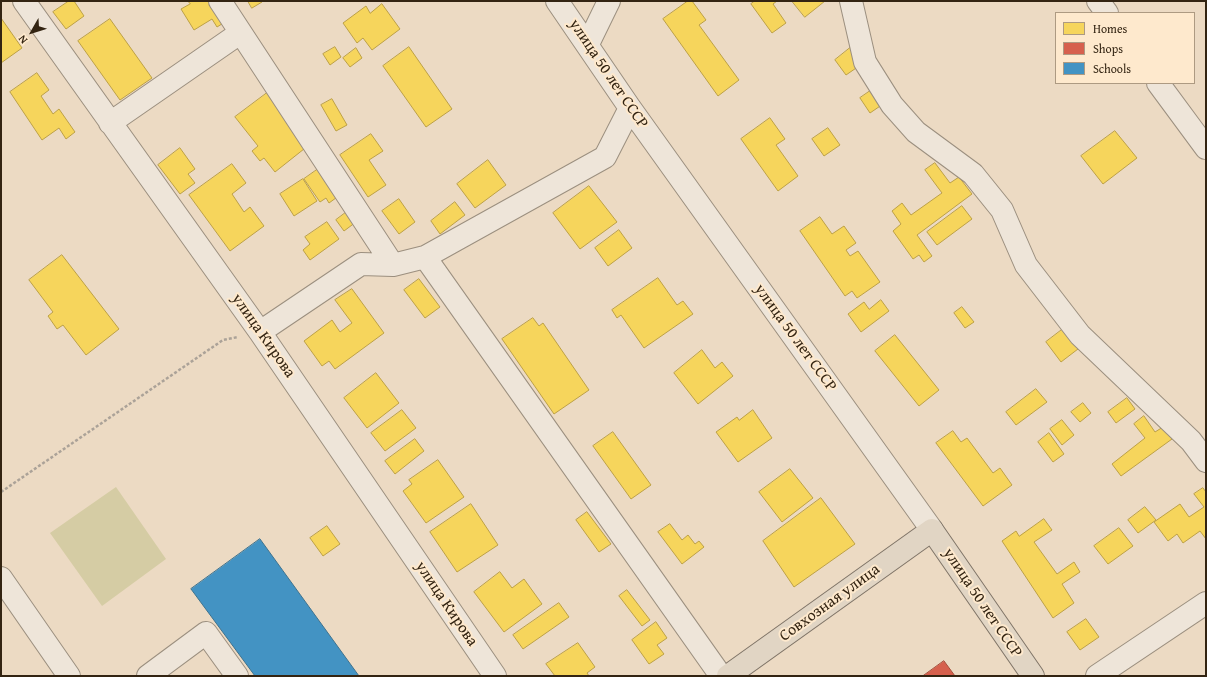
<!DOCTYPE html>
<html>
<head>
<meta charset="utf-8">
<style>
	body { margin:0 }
	#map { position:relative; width:1207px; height:677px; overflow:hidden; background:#ecdac3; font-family:"Gentium Book Plus",serif }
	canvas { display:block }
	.frame { position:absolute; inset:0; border:2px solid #332412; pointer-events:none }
	.legend { position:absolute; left:1055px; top:12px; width:140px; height:72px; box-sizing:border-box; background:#fee9cd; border:1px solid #ad9a82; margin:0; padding:5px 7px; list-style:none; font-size:12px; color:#332412 }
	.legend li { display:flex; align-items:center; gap:8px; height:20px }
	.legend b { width:20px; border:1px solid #ad9a82 }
	.north { position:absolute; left:12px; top:12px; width:40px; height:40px; -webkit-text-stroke:3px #fee9cd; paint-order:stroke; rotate:231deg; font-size:11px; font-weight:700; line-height:16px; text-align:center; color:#332412 }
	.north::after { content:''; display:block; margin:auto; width:14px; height:18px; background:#332412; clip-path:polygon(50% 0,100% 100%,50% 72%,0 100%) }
</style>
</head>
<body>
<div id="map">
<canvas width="1207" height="677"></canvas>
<div class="frame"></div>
<ul class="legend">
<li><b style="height:11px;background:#f6d55c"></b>Homes</li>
<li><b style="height:11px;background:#d6604d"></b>Shops</li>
<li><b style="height:11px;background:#4393c3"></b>Schools</li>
</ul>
<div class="north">N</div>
</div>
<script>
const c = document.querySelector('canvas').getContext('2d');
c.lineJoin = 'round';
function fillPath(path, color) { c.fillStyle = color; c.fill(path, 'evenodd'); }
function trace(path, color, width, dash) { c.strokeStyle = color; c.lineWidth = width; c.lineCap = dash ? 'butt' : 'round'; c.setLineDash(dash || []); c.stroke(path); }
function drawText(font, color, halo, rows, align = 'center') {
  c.font = font + ' "Gentium Book Plus",serif'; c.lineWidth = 4; c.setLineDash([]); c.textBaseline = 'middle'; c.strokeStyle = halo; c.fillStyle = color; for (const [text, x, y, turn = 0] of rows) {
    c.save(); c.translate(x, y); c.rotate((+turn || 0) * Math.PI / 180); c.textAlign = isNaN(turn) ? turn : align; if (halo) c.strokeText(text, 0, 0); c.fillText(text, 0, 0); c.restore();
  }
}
fillPath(new Path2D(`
	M116 487 166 559 102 606 50 533Z`), '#d5cca4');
const homes = new Path2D(`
	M69 1H74L84 16 66 29 53 12Z
	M188 1H212L225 22 217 27 212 19 194 30 181 9 190 4Z
	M248 1H262V2L252 8Z
	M688 1H692L706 20 699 25 739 80 718 96 663 19Z
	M755 1H777L773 4 786 23 772 33 751 4Z
	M792 1H825L805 17Z
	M382 4 400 29 372 50 363 38 357 43 343 23 366 6 370 13Z
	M1 18 22 48 1 63Z
	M110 19 152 78 120 100 78 41Z
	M335 47 341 57 330 65 323 54Z
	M409 47 452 109 426 127 383 66Z
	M356 48 362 58 350 67 343 58Z
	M850 48 862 64 846 75 835 60Z
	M37 73 49 90 41 96 53 114 59 109 75 132 66 139 59 128 42 140 10 92Z
	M876 87 886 102 870 113 860 98Z
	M271 90 309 145 275 172 264 158 260 161 252 151 258 146 235 117Z
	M332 99 347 125 336 131 321 105Z
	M770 118 785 139 776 145 798 176 778 191 741 139Z
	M828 128 840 145 824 156 812 139Z
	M1115 131 1137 158 1103 184 1081 156Z
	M371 134 383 151 369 160 386 185 368 197 340 155Z
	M180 148 195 169 188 174 195 183 180 194 158 165Z
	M488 160 506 185 475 208 457 184Z
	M935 163 950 183 959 177 972 194 917 235 932 256 924 262 919 255 913 259 893 231 901 224 892 211 902 203 911 215 942 193 925 170Z
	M232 164 246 183 232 194 244 212 250 207 264 226 230 251 189 195Z
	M321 167 340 195 329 203 326 198 320 202 304 179Z
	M303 179 317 201 294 216 280 194Z
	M589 186 617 222 580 249 553 213Z
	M399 199 415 222 399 234 382 211Z
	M455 202 465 215 440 234 431 221Z
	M962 206 972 219 937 245 927 232Z
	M352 208 360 219 344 231 336 220Z
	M820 217 832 234 844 226 856 243 846 250 850 256 858 251 880 282 857 298 852 291 845 296 800 231Z
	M327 222 339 239 310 260 303 250 310 244 305 237Z
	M619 230 632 248 608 266 595 248Z
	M62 255 119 329 86 355 63 325 57 329 48 316 53 312 29 280Z
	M658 278 677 305 683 301 693 314 644 348 621 315 617 318 612 310Z
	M419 279 440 307 425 318 404 290Z
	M352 289 384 333 335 369 329 361 322 366 304 341 332 320 340 332 352 323 335 300Z
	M881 300 889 311 861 332 848 314 864 302 869 309Z
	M962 307 974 322 965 328 954 313Z
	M533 318 539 326 543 323 589 390 554 414 502 339Z
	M1063 329 1078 349 1061 362 1046 342Z
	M895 335 939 390 919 406 875 351Z
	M702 350 715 368 722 362 733 376 698 404 674 373Z
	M376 373 399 403 367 428 344 398Z
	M1036 389 1047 402 1016 425 1006 412Z
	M1127 398 1135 409 1116 423 1108 412Z
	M1083 403 1091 413 1080 422 1071 412Z
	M402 410 416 428 385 451 371 433Z
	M753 410 772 438 738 462 716 432 737 417 739 420Z
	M1144 416 1155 432 1163 427 1172 439 1121 476 1112 464 1145 438 1134 424Z
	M1062 420 1074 435 1062 445 1050 429Z
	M953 431 961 442 967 438 993 473 1000 468 1012 485 983 506 936 443Z
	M613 432 651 485 631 499 593 446Z
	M1049 433 1064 454 1053 462 1038 442Z
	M415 439 424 451 395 474 385 461Z
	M438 460 464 497 426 523 403 491 412 484 409 480Z
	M790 469 813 498 782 522 759 492Z
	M1203 488 1206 492V539L1200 531 1183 543 1177 534 1168 541 1154 522 1180 504 1189 517 1204 507 1194 494Z
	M821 498 855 544 794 587 763 541Z
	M471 504 498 545 457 572 430 532Z
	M1145 507 1156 520 1138 533 1128 520Z
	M587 512 611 544 599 552 576 520Z
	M1044 519 1052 530 1034 542 1057 574 1074 562 1080 572 1062 584 1074 603 1053 618 1002 541 1016 531 1019 536Z
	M670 524 682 540 688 535 695 544 699 541 704 547 682 564 658 532Z
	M327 526 340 544 323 556 310 538Z
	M1119 528 1133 546 1108 564 1094 546Z
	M500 572 512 588 524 579 542 604 504 632 474 592Z
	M627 590 650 620 642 626 619 596Z
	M559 603 569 617 523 649 513 635Z
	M1086 619 1099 637 1080 650 1067 632Z
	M656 622 667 638 657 645 664 654 649 664 632 640Z
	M578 643 595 667 587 673 589 676H555L546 664Z`);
fillPath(homes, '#f6d55c');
trace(homes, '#bca046', 1);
const shops = new Path2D(`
	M944 661 955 676H923Z`);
fillPath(shops, '#d6604d');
trace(shops, '#a54e3b', 1);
const schools = new Path2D(`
	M260 539 359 676H255L191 589Z`);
fillPath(schools, '#4393c3');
trace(schools, '#3e728e', 1);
const minor = new Path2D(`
	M24 1 260 332 495 676
	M220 1 393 265
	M557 1 630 108 932 530
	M851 1 865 62 892 105 916 132 973 174 1002 210 1026 265 1080 335 1191 441 1206 461
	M1098 1 1107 13
	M588 44 609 1
	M1158 83 1206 148
	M110 123 240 33
	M425 257 721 676
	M260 332 361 264 393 265 425 257 605 157 630 108
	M1 578 69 676
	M148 676 206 633 237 676
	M1097 676 1206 603`);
const major = new Path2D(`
	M728 676 932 530 1033 676`);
trace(minor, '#9b8f7f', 24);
trace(major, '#807568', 24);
trace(new Path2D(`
	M1 492 223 340 238 337`), '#aba298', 2.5, [3, 2]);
trace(minor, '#eee5d9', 22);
trace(major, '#e1d5c4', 22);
drawText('16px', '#332412', '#fee9cd', [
	["улица 50 лет СССР",608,74,56],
	["улица Кирова",263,336,55],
	["улица 50 лет СССР",795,338,54],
	["Совхозная улица",830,603,-36],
	["улица 50 лет СССР",982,603,56],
	["улица Кирова",446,604,56]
]);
</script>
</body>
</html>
